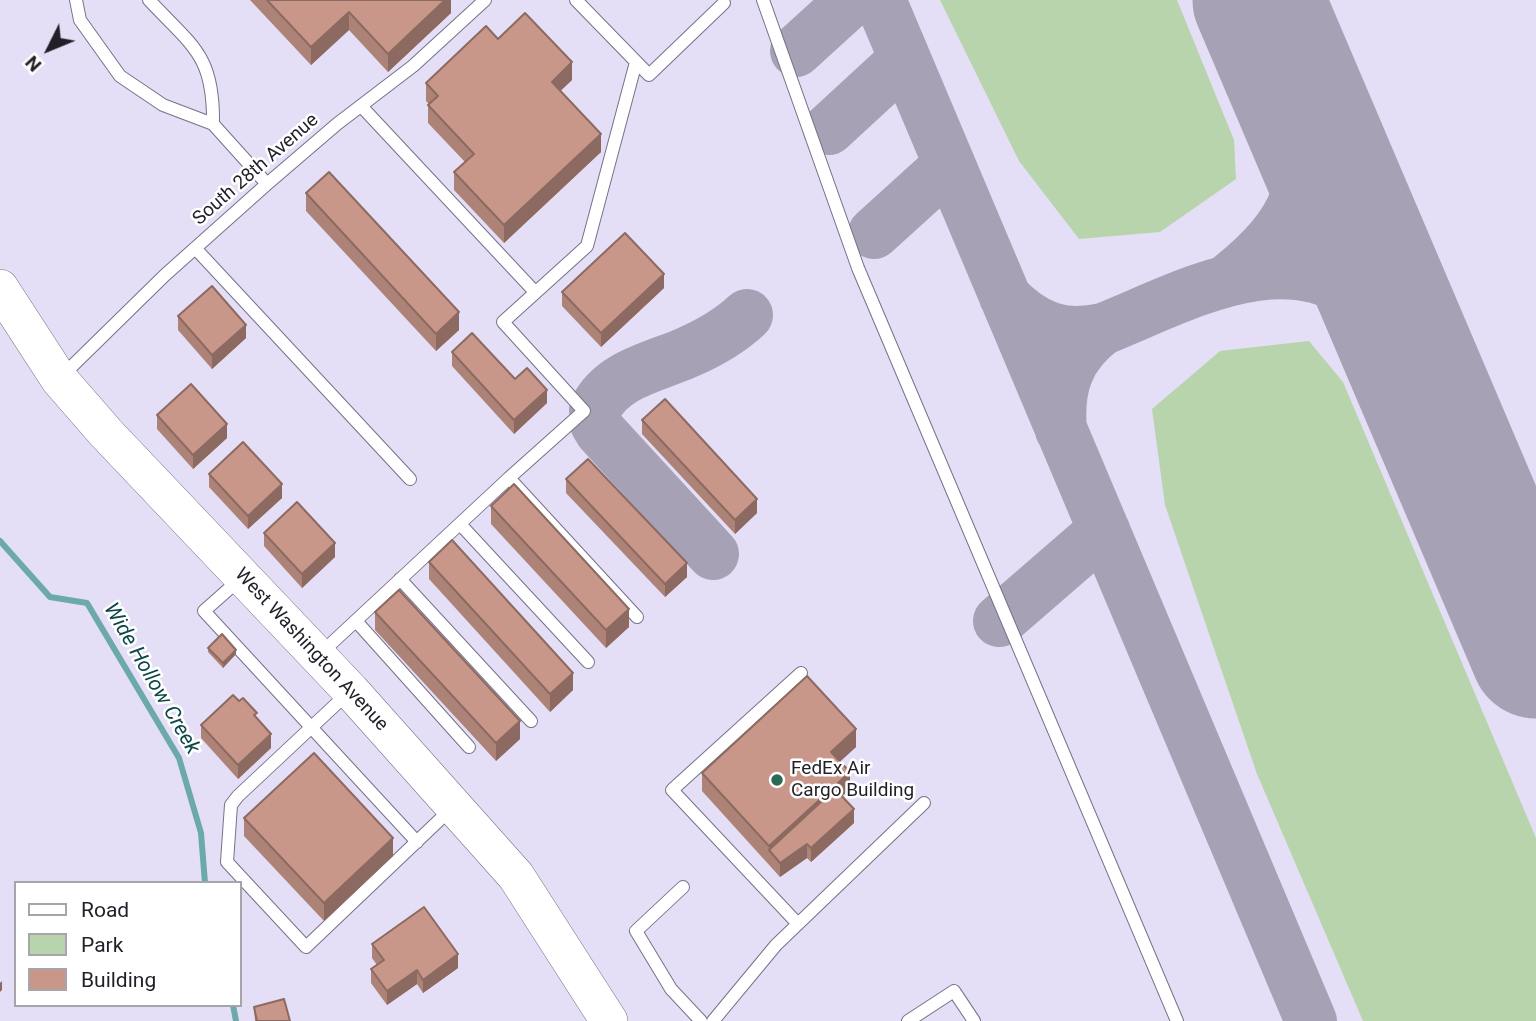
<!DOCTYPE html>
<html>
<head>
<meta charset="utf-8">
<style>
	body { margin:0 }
	#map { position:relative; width:1536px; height:1021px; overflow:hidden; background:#e4def6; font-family:Roboto,sans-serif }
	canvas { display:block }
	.legend { position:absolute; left:14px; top:881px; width:228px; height:126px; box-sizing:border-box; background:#fff; border:2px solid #a7a5a9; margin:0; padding:9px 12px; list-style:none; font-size:21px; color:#221f28 }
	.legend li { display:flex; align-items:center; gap:14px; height:35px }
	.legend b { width:35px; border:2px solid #a7a5a9 }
	.north { position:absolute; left:14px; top:14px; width:70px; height:70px; -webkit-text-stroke:5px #fff; paint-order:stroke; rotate:227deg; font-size:19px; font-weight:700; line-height:28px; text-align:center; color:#221f28 }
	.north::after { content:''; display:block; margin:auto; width:24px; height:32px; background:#221f28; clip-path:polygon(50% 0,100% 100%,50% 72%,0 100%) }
</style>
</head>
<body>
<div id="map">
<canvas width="1536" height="1021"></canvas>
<ul class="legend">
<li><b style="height:9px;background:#fff"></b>Road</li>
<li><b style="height:19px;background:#b8d4ac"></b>Park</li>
<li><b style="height:19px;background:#c9978a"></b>Building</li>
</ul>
<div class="north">N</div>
</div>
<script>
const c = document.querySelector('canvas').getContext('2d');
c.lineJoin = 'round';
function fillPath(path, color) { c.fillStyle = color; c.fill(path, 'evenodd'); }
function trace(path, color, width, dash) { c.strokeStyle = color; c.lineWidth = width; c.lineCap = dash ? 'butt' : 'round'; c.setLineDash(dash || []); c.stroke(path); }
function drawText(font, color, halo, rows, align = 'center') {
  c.font = font + ' Roboto,sans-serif'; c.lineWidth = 5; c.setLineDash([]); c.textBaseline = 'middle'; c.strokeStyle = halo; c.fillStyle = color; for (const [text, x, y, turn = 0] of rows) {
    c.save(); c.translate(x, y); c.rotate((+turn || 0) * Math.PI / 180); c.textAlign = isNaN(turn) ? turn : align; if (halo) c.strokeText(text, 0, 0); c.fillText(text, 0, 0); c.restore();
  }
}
fillPath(new Path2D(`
	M940 0H1177L1234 140 1236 179 1160 232 1079 239 1019 161Z
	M1309 341 1343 382 1536 838V1021H1363L1257 774 1165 505 1152 409 1220 351Z`), '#b8d4ac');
trace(new Path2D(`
	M0 541 50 597 87 603 179 758 201 833 205 883
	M233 1005 236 1021`), '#6ca9ab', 6);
trace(new Path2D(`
	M880 0 1311 1021
	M796 51 852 0
	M829 129 905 59
	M874 233 949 165
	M1230 278C1299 222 1313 183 1299 96
	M1005 297C1034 327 1062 338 1103 329 1068 355 1057 387 1061 430
	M1103 329C1186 296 1290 234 1371 308 1385 322 1397 338 1409 354
	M713 554 601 432 596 424 595 409C612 374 654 367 686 353 707 344 730 331 747 315
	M999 621 1104 530`), '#a6a1b4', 52);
trace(new Path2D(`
	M1258 0 1536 653`), '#a6a1b4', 131);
const lane = new Path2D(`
	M76 0 80 20 120 76 163 105 213 124 267 184
	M149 0C193 47 214 55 213 124
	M576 0 649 75 724 3
	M763 0 858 268 1177 1021
	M362 107 535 292
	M195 248 410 479
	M62 376 165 275 267 184 337 124 413 66 485 0
	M509 478 584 411 503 322 587 246 636 62
	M460 524 588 662
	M400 579 531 721
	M239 580 204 611 417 842
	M356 621 469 747
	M320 654 509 478 637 617
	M348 693 238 796 231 805 227 862 306 947 451 809
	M683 887 636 931 671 989 701 1021
	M798 924 672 790 801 673
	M713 1021 776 945 924 803
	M908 1021 954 991 974 1021`);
const primary = new Path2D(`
	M0 288 59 379 106 433 351 691 516 876 609 1021`);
trace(lane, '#777187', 14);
trace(primary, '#777187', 38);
trace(lane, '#fff', 12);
trace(primary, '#fff', 37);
fillPath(new Path2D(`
	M250 0H451V13L388 72 349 30 311 65Z
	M498 39 572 80 560 91 601 152 504 243 454 190V172L465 162 428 123V105L429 104 426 101V83Z
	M306 193 459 330 436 351 306 211Z
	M664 288 601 347 562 306V292Z
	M178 316 246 338 212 369 178 330Z
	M452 352 515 379 547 403 514 434 452 366Z
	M157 415 227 438 193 469 157 429Z
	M642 420 757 513 735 534 642 434Z
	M209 474 282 498 248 529 209 487Z
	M566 479 687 577 665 597 566 493Z
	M491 506 629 627 606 648 491 524Z
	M264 533 335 557 302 588 264 546Z
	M429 562 573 690 550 712 429 579Z
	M375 612 520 739 496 761 375 630Z
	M208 648 236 654 223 668 208 652Z
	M257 718 271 748 238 779 201 738V725Z
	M856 747 840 761 850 789 842 796 854 823 811 862 807 858 780 877 702 791V773Z
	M244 818 393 856 324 921 244 836Z
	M372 944 458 968 423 993 417 984 387 1005 371 983V969L377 965 372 958Z
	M254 1007 290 1021H255Z`), '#ad8277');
fillPath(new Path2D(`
	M445 0H451V13L388 72V54Z
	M349 12V30L311 65V47Z
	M572 62V80L552 99V82Z
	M601 134V152L504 243V225Z
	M664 274V288L601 347V333Z
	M459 312V330L436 351V334Z
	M246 325V338L212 369V355Z
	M547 390V403L514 434V420Z
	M227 424V438L193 469V455Z
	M282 484V498L248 529V516Z
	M757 499V513L735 534V520Z
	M335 543V557L302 588V574Z
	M687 563V577L665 597V584Z
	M629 609V627L606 648V630Z
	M236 650V654L223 668V663Z
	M573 673V690L550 712V694Z
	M520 721V739L496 761V743Z
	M856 729V747L831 770V752Z
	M271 734V748L238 779V765Z
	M850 772V789L776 858 769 850V846Z
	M854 809V823L811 862V848Z
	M393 838V856L324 921V903Z
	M807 844V858L780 877V863Z
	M458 954V968L423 993V980Z
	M417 970V984L387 1005V991Z
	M2 981V990L0 992V983Z`), '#8d6a61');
const building = new Path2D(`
	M267 0H445L388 54 349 12 311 47Z
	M525 13 572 62 552 82 601 134 504 225 454 172 474 154 428 105 438 96 426 83 486 26 498 39Z
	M329 172 459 312 436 334 306 193Z
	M625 233 664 274 601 333 562 292Z
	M212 286 246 325 212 355 178 316Z
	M472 333 515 379 527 368 547 390 514 420 452 352Z
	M191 384 227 424 193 455 157 415Z
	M665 399 757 499 735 520 642 420Z
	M243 442 282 484 248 516 209 474Z
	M588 459 687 563 665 584 566 479Z
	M514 484 629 609 606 630 491 506Z
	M297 502 335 543 302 574 264 533Z
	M452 540 573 673 550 694 429 562Z
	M399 590 520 721 496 743 375 612Z
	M222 634 236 650 223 663 208 648Z
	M807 676 856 729 831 752 850 772 769 846 702 773Z
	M233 695 239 701 243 698 257 713 254 715 271 734 238 765 201 725Z
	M314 753 393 838 324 903 244 818Z
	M835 789 854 809 811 848 807 844 780 863 769 850Z
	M424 907 458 954 423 980 417 970 387 991 371 969 384 960 372 944Z
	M284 999 290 1021H257L254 1007Z`);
fillPath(building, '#c9978a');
trace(building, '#8d6a61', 2);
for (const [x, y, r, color] of [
	[777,780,7,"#2d6a56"]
]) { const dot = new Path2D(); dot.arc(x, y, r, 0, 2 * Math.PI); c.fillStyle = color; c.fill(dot); trace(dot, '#fff', 2.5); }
drawText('19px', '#221f28', '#fff', [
	["South 28th Avenue",256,170,-41],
	["West Washington Avenue",311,650,47]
]);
drawText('19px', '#221f28', '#fff', [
	["FedEx Air",791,769],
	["Cargo Building",791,791]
], 'left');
drawText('italic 21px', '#0d4748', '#fff', [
	["Wide Hollow Creek",151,679,60]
]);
</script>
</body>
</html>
